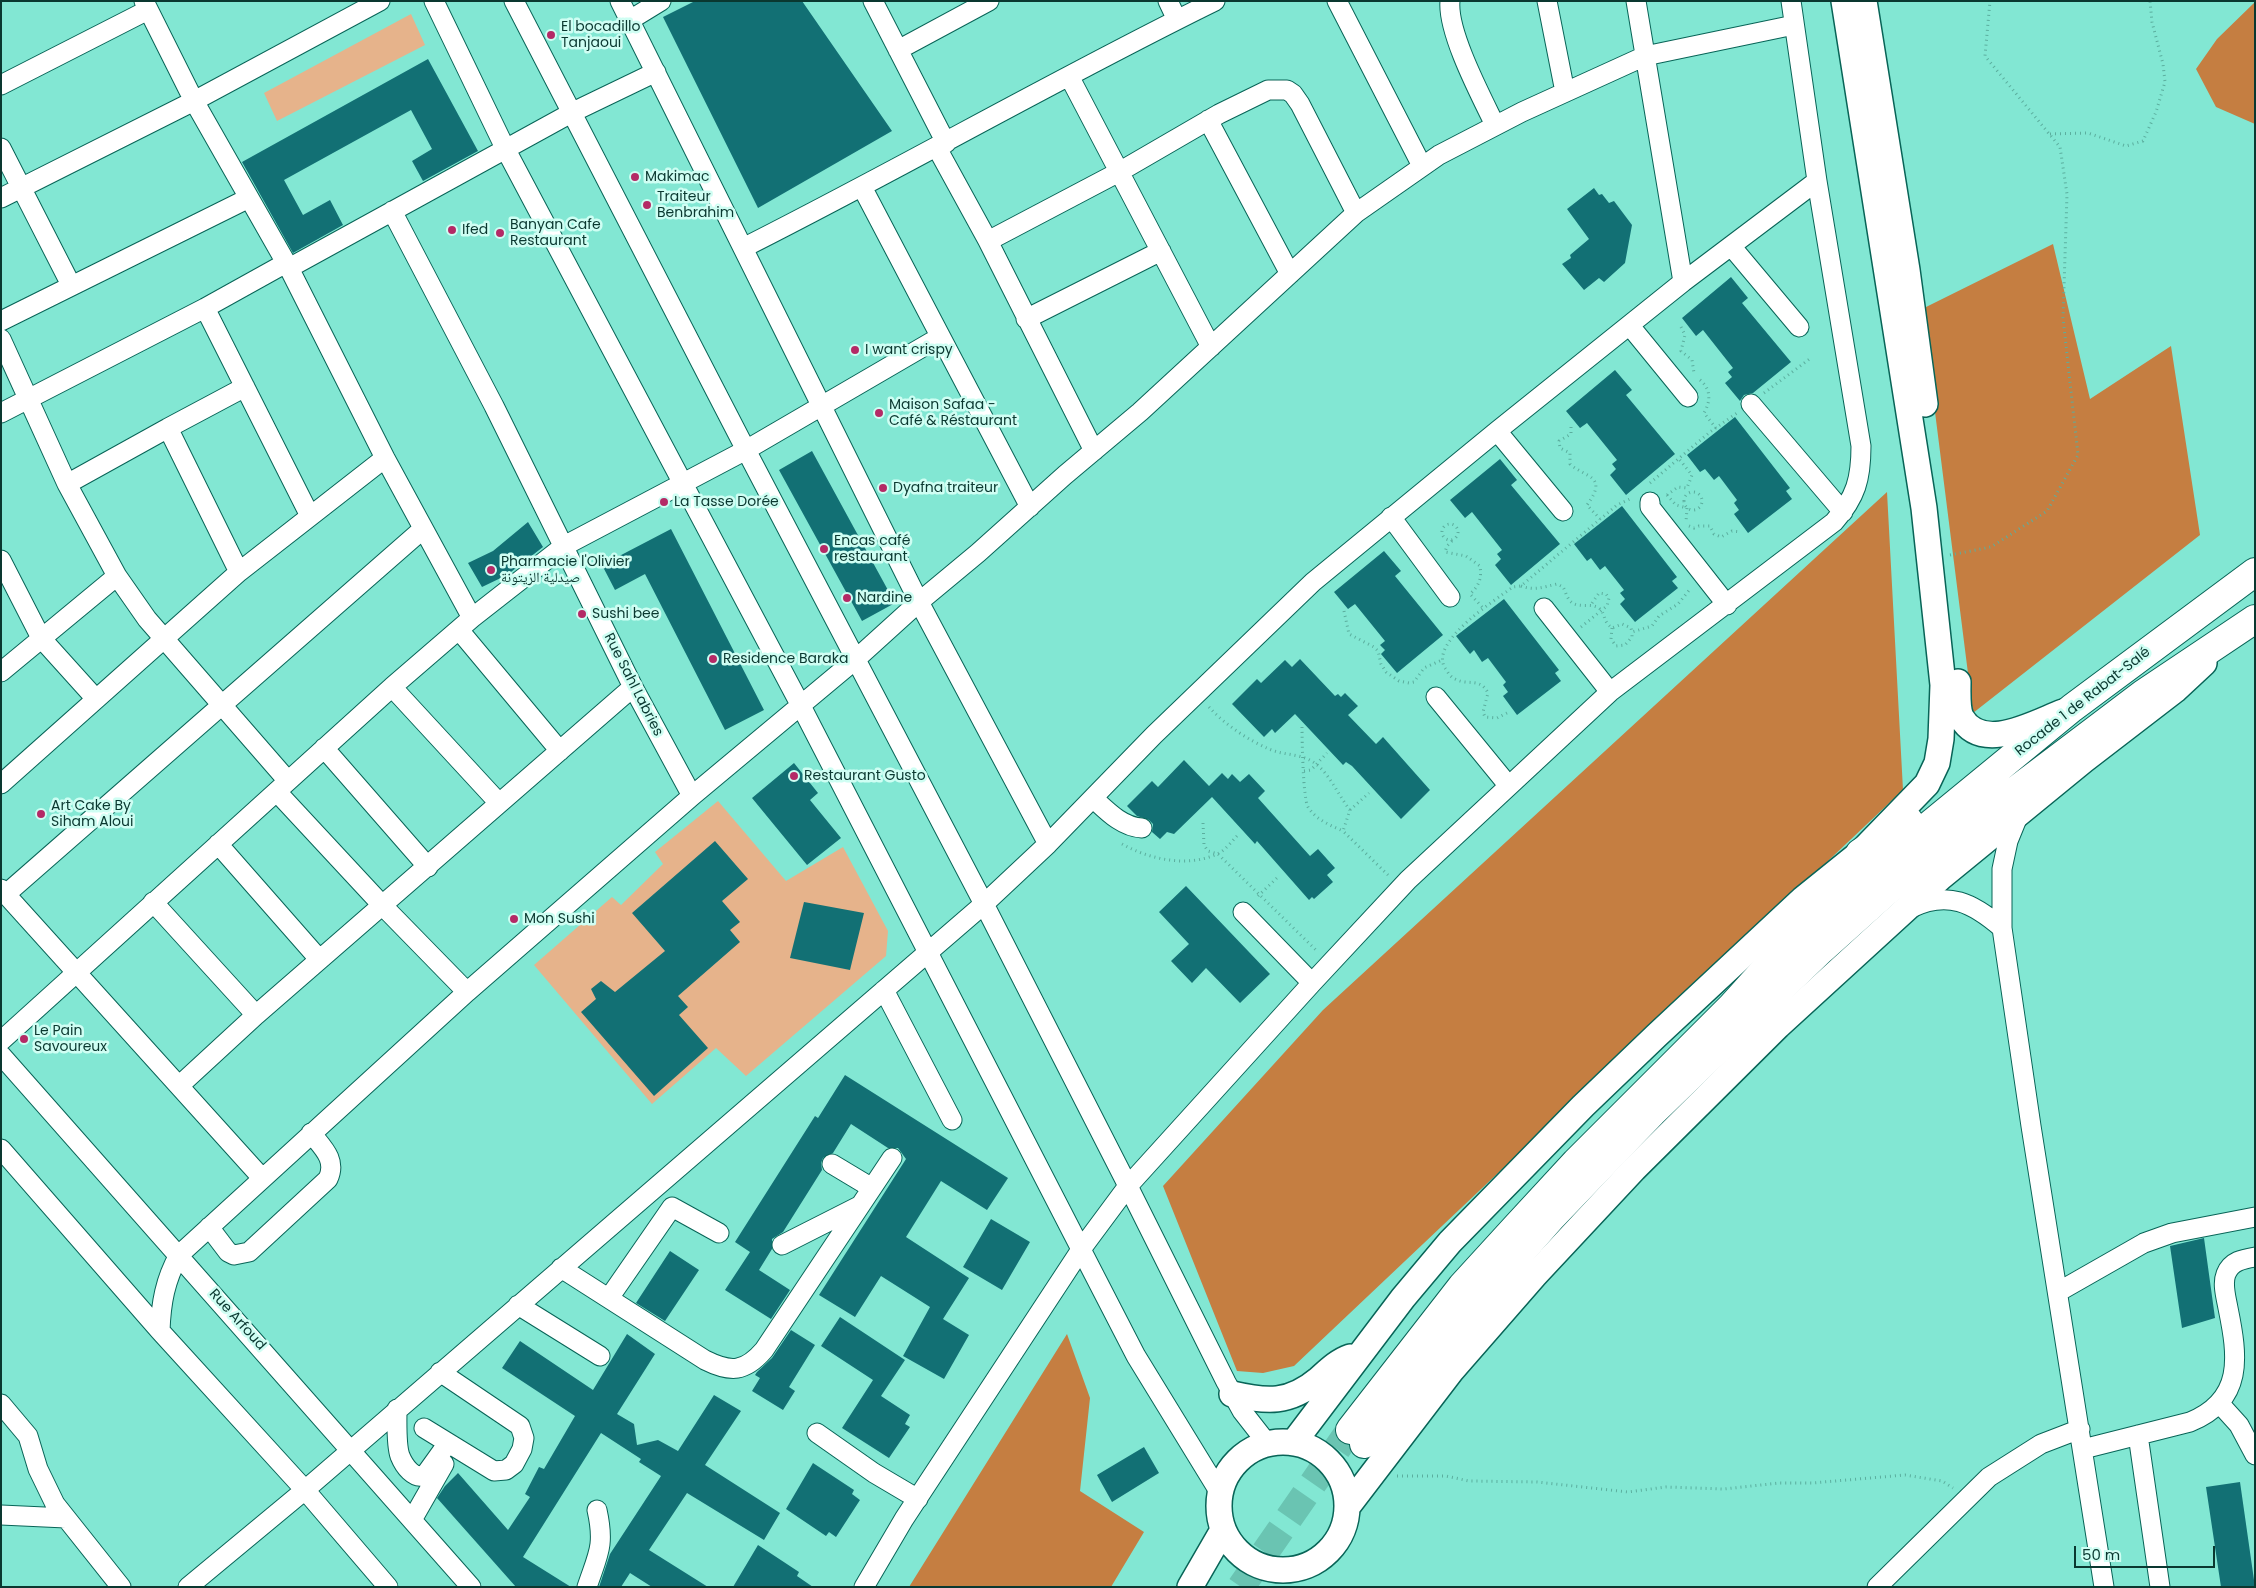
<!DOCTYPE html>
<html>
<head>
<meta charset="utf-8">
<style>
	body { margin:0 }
	#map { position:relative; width:2256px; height:1588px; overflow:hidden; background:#82e7d3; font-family:Poppins,sans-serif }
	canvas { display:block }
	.frame { position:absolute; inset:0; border:2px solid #0a3830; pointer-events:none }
	.scale { position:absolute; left:2074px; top:1546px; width:141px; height:22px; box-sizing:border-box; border:2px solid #0a3830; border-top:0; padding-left:6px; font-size:15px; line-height:18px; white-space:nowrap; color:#0a3830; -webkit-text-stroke:4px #cffef3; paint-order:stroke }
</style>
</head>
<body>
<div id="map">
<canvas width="2256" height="1588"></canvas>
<div class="frame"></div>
<div class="scale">50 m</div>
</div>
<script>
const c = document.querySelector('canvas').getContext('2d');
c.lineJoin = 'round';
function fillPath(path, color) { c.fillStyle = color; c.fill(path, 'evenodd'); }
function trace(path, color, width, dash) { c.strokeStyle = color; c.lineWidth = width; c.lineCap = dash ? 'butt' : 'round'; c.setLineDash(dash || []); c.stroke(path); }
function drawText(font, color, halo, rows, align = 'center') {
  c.font = font + ' Poppins,"Noto Naskh Arabic",sans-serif'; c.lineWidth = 5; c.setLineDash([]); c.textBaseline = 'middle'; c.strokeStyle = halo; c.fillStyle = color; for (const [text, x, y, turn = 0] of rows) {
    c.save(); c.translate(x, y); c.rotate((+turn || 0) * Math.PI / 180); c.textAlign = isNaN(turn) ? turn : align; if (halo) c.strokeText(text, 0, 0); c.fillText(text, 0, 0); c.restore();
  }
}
fillPath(new Path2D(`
	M411 14 425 45 277 121 264 93Z
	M718 801 786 881 843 847 888 931 886 956 746 1076 716 1048 652 1104 534 965 612 897 621 905 663 864 655 852Z`), '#e6b38b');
fillPath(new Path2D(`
	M2255 2V124L2216 107 2196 69 2217 39Z
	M2053 244 2090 399 2171 346 2200 535 1973 713 1922 309Z
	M1887 492 1903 790 1294 1366 1263 1373 1237 1371 1163 1186 1323 1010Z
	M1067 1334 1090 1398 1080 1491 1144 1532 1111 1587H909Z`), '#c57e41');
fillPath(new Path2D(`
	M695 1H802L892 131 758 208 663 17Z
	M428 59 478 151 423 181 412 161 432 149 411 110 284 180 303 215 330 200 343 225 293 253 242 162Z
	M1594 188 1599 195 1602 194 1609 203 1614 201 1632 225 1625 263 1604 282 1599 278 1584 290 1562 264 1571 258 1570 255 1589 239 1567 209Z
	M1731 277 1748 298 1742 303 1791 362 1753 393 1744 395 1740 401 1725 383 1732 377 1728 372 1733 368 1703 330 1696 336 1682 318Z
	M1615 370 1632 390 1626 395 1675 454 1626 495 1610 475 1616 469 1612 464 1617 460 1587 423 1580 428 1566 411Z
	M1735 417 1790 488 1786 491 1792 499 1748 533 1734 514 1739 510 1734 503 1737 500 1719 476 1714 480 1705 469 1700 472 1687 455Z
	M812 451 895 603 862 621 779 470Z
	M1500 459 1517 480 1511 485 1560 544 1511 585 1495 565 1501 559 1497 554 1502 550 1472 512 1465 518 1450 500Z
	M1622 506 1677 577 1672 581 1678 588 1635 622 1620 604 1625 599 1620 593 1624 590 1605 566 1600 570 1591 558 1587 561 1574 544Z
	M528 522 543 547 507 575 482 587 468 563 493 551Z
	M671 529 764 710 725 730 645 574 615 590 602 565Z
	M1384 551 1401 571 1395 576 1443 635 1397 673 1381 654 1385 650 1380 645 1385 641 1355 604 1348 609 1334 592Z
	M1504 599 1559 670 1555 673 1561 681 1517 715 1503 696 1508 692 1503 685 1506 682 1488 658 1482 662 1474 650 1470 654 1456 636Z
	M1300 659 1335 696 1338 694 1341 697 1345 693 1358 706 1348 715 1376 744 1383 737 1430 790 1401 819 1352 766 1346 762 1343 765 1295 714 1275 733 1272 729 1264 737 1232 704 1257 679 1261 683 1285 660 1292 667Z
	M1184 760 1209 786 1222 773 1228 779 1232 774 1240 782 1249 774 1265 791 1258 798 1310 856 1318 849 1335 868 1327 875 1333 882 1314 899 1312 897 1309 900 1257 841 1255 844 1212 797 1174 834 1167 832 1160 839 1152 832 1153 824 1149 820 1137 816 1127 806 1152 781 1158 787Z
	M794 763 818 793 810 800 841 838 807 865 752 798Z
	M715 841 748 879 722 901 740 922 730 930 740 942 678 996 688 1007 679 1015 708 1048 654 1096 581 1012 596 999 591 989 601 981 615 992 665 951 632 913Z
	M1186 886 1270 974 1240 1003 1206 968 1192 983 1171 961 1189 944 1159 912Z
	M804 902 864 913 850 970 790 958Z
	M845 1075 1008 1178 987 1210 941 1181 906 1237 969 1278 943 1319 969 1335 944 1379 903 1356 930 1307 881 1276 855 1317 819 1295 906 1159 898 1148H888L851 1124 833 1153 823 1158 821 1163 822 1170 783 1232 772 1239V1249L759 1270 790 1290 771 1319 725 1290 750 1252 735 1242 815 1116 818 1118Z
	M991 1219 1030 1242 1002 1290 963 1267Z
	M2204 1238 2215 1318 2182 1328 2170 1246Z
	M670 1251 699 1270 665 1321 636 1303Z
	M840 1317 905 1360 881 1396 910 1415 905 1424 910 1427 889 1458 842 1428 873 1380 821 1346Z
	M791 1330 815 1345 789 1387 795 1391 783 1410 752 1391 760 1378 755 1375 757 1372 772 1358Z
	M627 1334 655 1354 617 1414 634 1424 637 1445 658 1440 678 1451 714 1395 741 1411 705 1465 780 1513 764 1540 687 1493 649 1550 708 1587H652L630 1573 621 1587H599L610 1554 661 1476 639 1462 641 1459 601 1433 523 1557 571 1587H516L437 1498 445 1486 458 1473 508 1530 530 1497 525 1494 539 1467 544 1469 575 1416 502 1368 520 1341 593 1390Z
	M1144 1447 1159 1473 1112 1502 1097 1475Z
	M813 1463 854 1490 852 1494 860 1500 836 1537 829 1532 826 1536 786 1509Z
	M2240 1482 2255 1587H2221L2206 1487Z
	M758 1545 799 1572 797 1576 813 1587H733Z`), '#127074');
trace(new Path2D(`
	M1241 1587 1350 1430`), '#6ac4b2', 28, [28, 14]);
const minor = new Path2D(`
	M144 1 194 101 289 268 385 458 472 618
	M434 1 506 150 801 706 1136 1356 1220 1493
	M514 1 746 450 984 904 1128 1186 1226 1382 1242 1411 1267 1443
	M620 1 919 602 1048 844
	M873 1 946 143
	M1168 1 1177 20
	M1337 1 1422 166
	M1450 1C1447 32 1481 96 1495 125
	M1547 1 1565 92
	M1636 1 1683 282
	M630 20 661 1
	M898 50 989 1
	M1069 76 1211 347
	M1 85 148 10
	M1208 120 1290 274
	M1 148 71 285
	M937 148 988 241 1094 451
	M862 187 1030 507
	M1 198 194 101 380 1
	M392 211 494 406 633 687 692 796
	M988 241 1119 172 1219 114 1268 90H1287L1293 94 1300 104 1356 213
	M1731 246 1799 327
	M743 248C902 168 1056 79 1215 1
	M289 268 573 112 656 72
	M205 308 310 516
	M1026 319 1161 251
	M1 321 249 198
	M1630 326 1688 397
	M1 339 67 484 117 576 147 619 288 781
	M1751 404 1843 512
	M1 413 205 308 286 263
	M168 428 245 387
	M1497 431 1563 511
	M67 484 168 428 239 572
	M1650 502V507L1727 605
	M1391 517 1450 597
	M1 560 41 638 96 699
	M1544 608 1610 692
	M459 630 560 751
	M1 672 117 576
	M392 687 499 803
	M1436 697 1508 785
	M324 748 428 867
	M1 784 239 572 385 458
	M277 792 382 905 467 992
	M1093 798C1107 811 1122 827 1142 828
	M2019 814 2008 841 2002 869V928L2031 1126 2104 1587
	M218 844 319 959
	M1 889 262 1178
	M6 894 423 529
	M153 902 256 1015
	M1911 908C1948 890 1973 903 2002 928
	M1243 912 1312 983
	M884 990 952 1120
	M1 1041 392 687 472 618 564 546 746 450 940 337
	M1 1055 471 1587
	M180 1085 256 1015 633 687
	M1 1149 160 1331 305 1490 388 1587
	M832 1164 872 1188
	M209 1227 228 1252 234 1255 249 1252 328 1179C337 1160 323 1148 311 1133
	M782 1245 859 1206
	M561 1268 705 1360C731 1373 745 1372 764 1350L892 1158
	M2058 1292 2144 1243 2172 1233 2255 1217
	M609 1298 672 1207 719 1233
	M518 1305 600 1356
	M160 1331C161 1303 165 1280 179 1255L467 992 692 796 855 660 919 602 978 553 1065 475 1140 412 1356 213 1439 155 1522 112 1645 56 1794 25
	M1 1404 28 1436 38 1469 55 1504 121 1587
	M2220 1404 2239 1425 2255 1455
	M397 1409C397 1422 396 1445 400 1456 404 1466 414 1480 425 1475L448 1443
	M424 1428 494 1471 506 1470 514 1464 522 1449 524 1438 520 1426 440 1372
	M817 1433 874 1473 918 1499
	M2138 1435 2160 1587
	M2083 1449 2190 1422C2244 1400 2238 1357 2228 1308 2226 1297 2222 1284 2226 1274 2231 1261 2243 1259 2255 1257
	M1 1515 66 1518
	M412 1520 444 1464
	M188 1587 305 1490 984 904 1048 844 1154 735 1313 582 1497 431 1683 282 1817 181
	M587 1587C598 1554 605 1546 597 1510
	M864 1587 904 1519 1082 1248 1128 1186 1312 983 1408 880 1610 692 1834 522C1856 497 1861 479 1861 446L1817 181 1791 1
	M1877 1587 1989 1477 2041 1444 2080 1429`);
const major = new Path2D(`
	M1864 1 1907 270 1925 404
	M1958 682C1958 692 1957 708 1961 717 1982 754 2034 723 2063 712
	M1232 1394C1267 1402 1289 1404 1319 1379 1328 1371 1338 1361 1350 1357
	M1219 1506a64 64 0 1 1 128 0a64 64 0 1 1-128 0Z
	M1294 1442 1403 1298 1450 1242 1583 1106 1656 1036 1803 899 1860 853 1927 784 1937 763 1941 739 1943 685 1924 508 1844 1
	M1348 1506 1452 1370 1534 1276 1634 1169 1778 1026 1941 877 2084 760 2175 690 2204 663
	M1190 1587 1223 1530`);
const highway = new Path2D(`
	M1860 853 1909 821
	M1350 1430 1462 1286 1515 1228 1576 1162 1732 1006 1779 954 1827 909 2072 708 2255 572
	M1364 1444 1475 1305 1551 1218 1652 1113 1821 950 1887 891 1958 834 2143 694 2255 619`);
trace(minor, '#086457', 21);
trace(major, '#086457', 28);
trace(highway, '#086457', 30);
trace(new Path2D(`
	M2050 134 2088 133 2126 146 2143 141 2156 112 2165 82 2163 64 2152 22 2150 1
	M1681 327 1685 335 1681 351 1692 360 1694 373
	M1700 380C1711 389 1711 401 1704 413L1716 428
	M1764 393 1811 358
	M1571 427V434L1559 441 1560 448 1570 453V464C1585 478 1609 475 1587 505L1600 519
	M1650 483 1710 432 1737 413
	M1684 501a9 9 0 1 1 18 0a9 9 0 1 1-18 0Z
	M1667 495 1676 505 1687 508 1686 522
	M1667 495 1678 487 1687 488 1692 475 1679 459
	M1442 532a8 8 0 1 1 16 0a8 8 0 1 1-16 0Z
	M1689 526 1694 528 1699 526H1710L1714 534 1721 537 1732 531 1741 532
	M1452 541 1447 546 1445 552 1466 556 1480 566C1482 578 1479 586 1470 594L1484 609
	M1950 555 1991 547 2047 511 2078 455 2063 318 2067 194 2060 147 1985 56 1990 1
	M1521 586C1535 591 1543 587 1557 584L1563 587C1565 590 1566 595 1568 598 1575 611 1591 601 1600 609 1606 615 1602 620 1612 628L1622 624 1631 628 1632 632 1652 626 1659 616 1678 604 1691 588
	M1344 611 1349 634 1374 647 1378 651 1381 664 1386 672 1399 681 1409 683 1414 682 1424 668 1442 660
	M1581 627 1607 606 1609 598 1606 594 1599 593 1590 606
	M1612 628 1611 639 1616 646 1625 645 1632 637V632
	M1209 707C1224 724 1248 740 1269 749 1285 756 1302 753 1316 764 1331 776 1338 795 1350 810L1343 831 1388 875
	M1507 713 1497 718 1485 717 1483 712 1488 693C1480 677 1468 686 1455 679 1450 677 1448 672 1445 668 1429 642 1494 601 1513 587L1521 586 1528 580 1617 505 1632 498
	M1302 727C1302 739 1303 799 1308 807 1316 820 1330 825 1343 831
	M1304 771 1311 770 1327 753
	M1350 810 1369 793
	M1203 823 1204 845 1208 851 1218 854 1317 951
	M1122 844C1149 859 1187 868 1217 854 1225 851 1231 842 1237 836
	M1258 896 1279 876
	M1397 1476H1446L1469 1481 1537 1482 1628 1492 1666 1487 1724 1489 1779 1483H1812L1905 1475 1942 1481 1953 1488`), '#5bae9e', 3, [1, 4]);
trace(minor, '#fff', 19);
trace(major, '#fff', 25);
trace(highway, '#fff', 28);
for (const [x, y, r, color] of [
	[551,35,5,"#b42a66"],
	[635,177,5,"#b42a66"],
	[647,205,5,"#b42a66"],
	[452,230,5,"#b42a66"],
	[500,233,5,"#b42a66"],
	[855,350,5,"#b42a66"],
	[879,413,5,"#b42a66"],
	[883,488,5,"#b42a66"],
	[664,502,5,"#b42a66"],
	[824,549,5,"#b42a66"],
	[491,570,5,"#b42a66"],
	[847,598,5,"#b42a66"],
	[582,614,5,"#b42a66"],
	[713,659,5,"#b42a66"],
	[794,776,5,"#b42a66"],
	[41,814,5,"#b42a66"],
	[514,919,5,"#b42a66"],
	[24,1039,5,"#b42a66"]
]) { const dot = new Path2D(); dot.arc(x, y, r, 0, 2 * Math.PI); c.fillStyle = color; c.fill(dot); trace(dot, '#cffef3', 2); }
drawText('14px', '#0a3830', '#cffef3', [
	["El bocadillo",561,27],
	["Tanjaoui",561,43],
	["Makimac",645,177],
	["Traiteur",657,197],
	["Benbrahim",657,213],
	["Banyan Cafe",510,225],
	["Restaurant",510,241],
	["Ifed",462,230],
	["I want crispy",865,350],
	["Maison Safaa -",889,405],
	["Café & Réstaurant",889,421],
	["Dyafna traiteur",893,488],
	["La Tasse Dorée",674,502],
	["Encas café",834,541],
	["restaurant",834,557],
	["Pharmacie l'Olivier",501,562],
	["صيدلية الزيتونة",501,578],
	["Nardine",857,598],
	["Sushi bee",592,614],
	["Residence Baraka",723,659],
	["Restaurant Gusto",804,776],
	["Art Cake By",51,806],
	["Siham Aloui",51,822],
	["Mon Sushi",524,919],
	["Le Pain",34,1031],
	["Savoureux",34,1047]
], 'left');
drawText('14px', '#0a3830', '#cffef3', [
	["Rue Sahl Labries",633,685,63],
	["Rocade 1 de Rabat-Salé",2083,702,-38],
	["Rue Arfoud",237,1320,48]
]);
</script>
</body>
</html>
